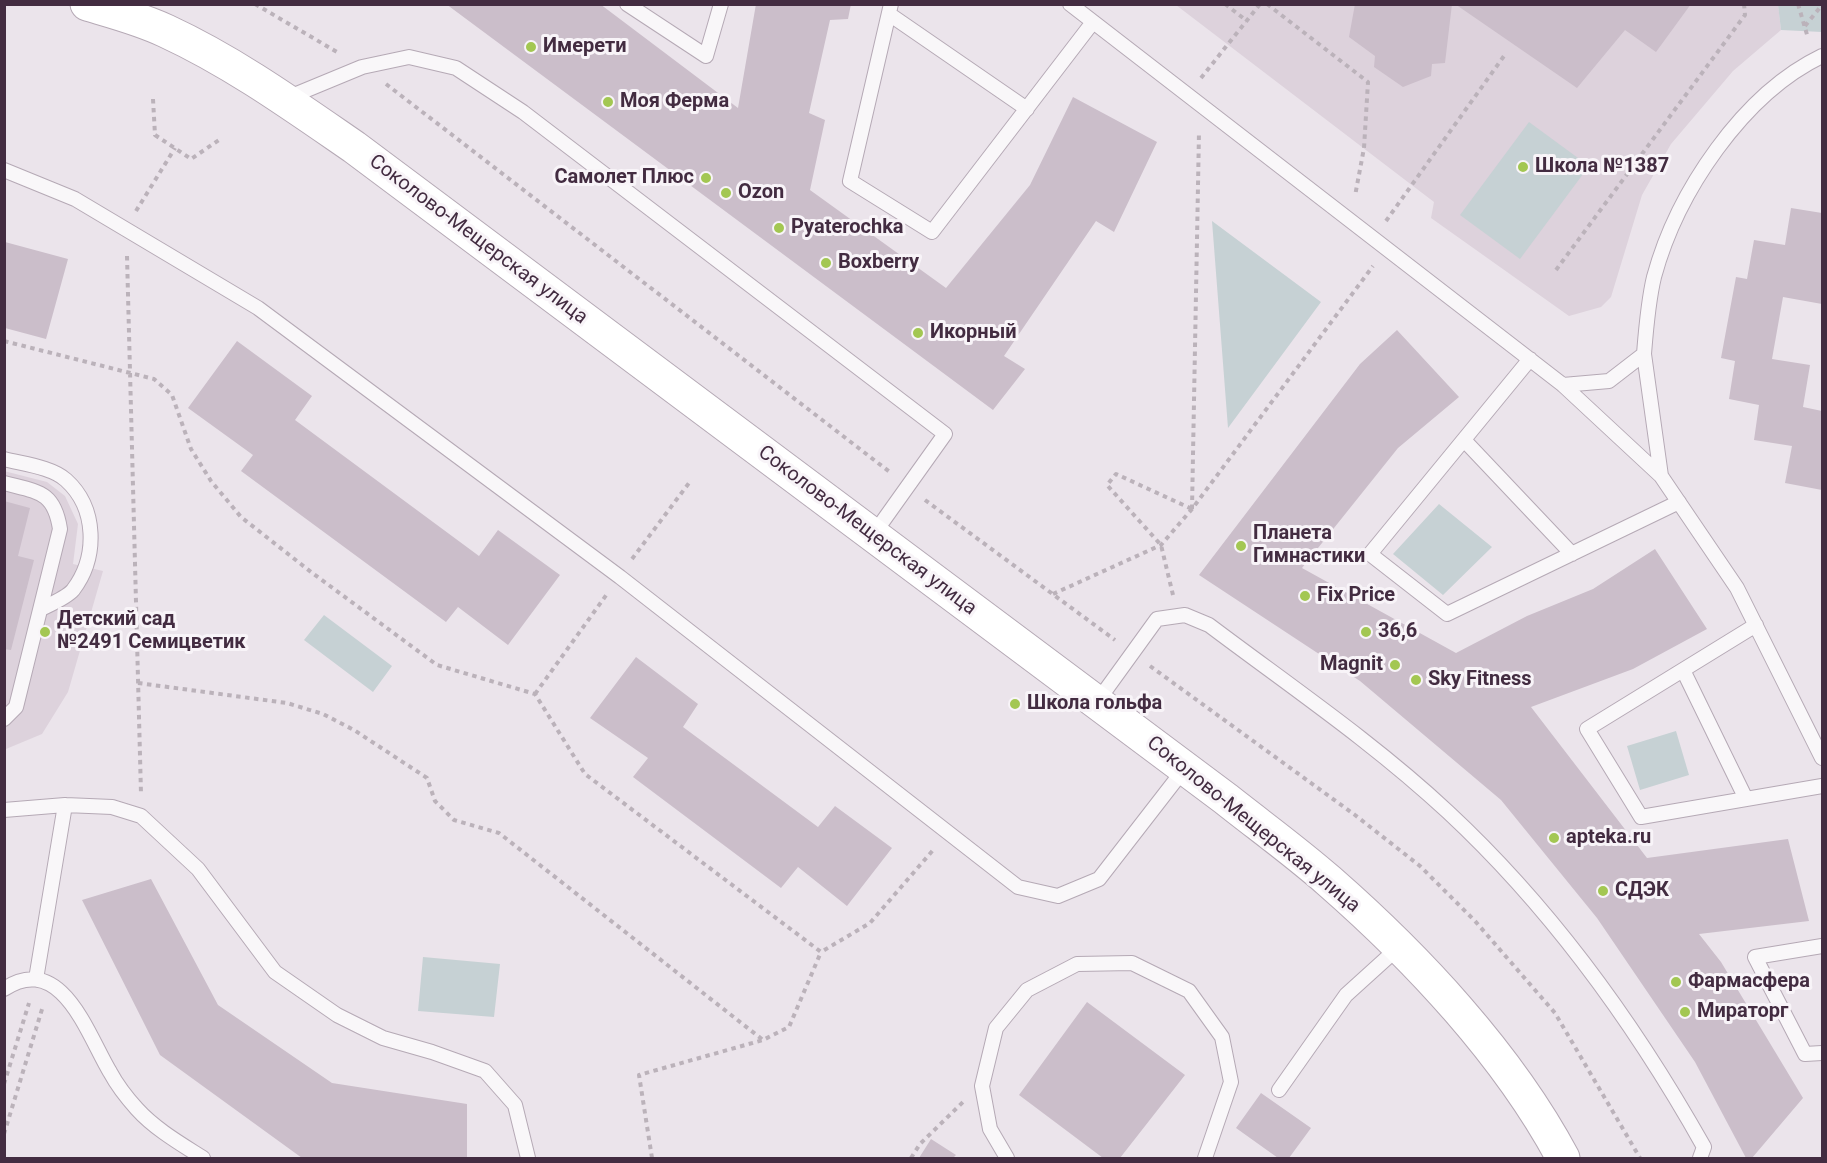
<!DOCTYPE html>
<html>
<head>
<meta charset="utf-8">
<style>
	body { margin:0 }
	#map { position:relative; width:1827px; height:1163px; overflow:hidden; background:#ebe4eb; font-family:Roboto,sans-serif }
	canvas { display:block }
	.frame { position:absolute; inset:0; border:6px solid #432c41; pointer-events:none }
</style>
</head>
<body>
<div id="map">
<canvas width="1827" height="1163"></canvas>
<div class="frame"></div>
</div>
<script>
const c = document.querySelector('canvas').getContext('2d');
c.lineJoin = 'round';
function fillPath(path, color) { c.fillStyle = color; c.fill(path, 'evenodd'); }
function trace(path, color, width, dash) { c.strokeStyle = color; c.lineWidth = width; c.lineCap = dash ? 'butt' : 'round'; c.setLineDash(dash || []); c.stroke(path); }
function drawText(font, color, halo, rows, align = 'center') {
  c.font = font + ' Roboto,sans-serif'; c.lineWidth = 6; c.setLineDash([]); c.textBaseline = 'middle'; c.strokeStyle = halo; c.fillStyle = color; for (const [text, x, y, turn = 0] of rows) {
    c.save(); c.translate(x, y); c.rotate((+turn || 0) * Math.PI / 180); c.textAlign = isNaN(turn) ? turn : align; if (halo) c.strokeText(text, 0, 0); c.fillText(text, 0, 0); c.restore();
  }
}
fillPath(new Path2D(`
	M1778 4 1781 30 1733 71 1671 144 1642 195 1611 297 1601 307 1569 316 1431 218 1434 202 1176 5Z
	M4 471 47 482 65 496 78 524 73 564 103 571 68 692 42 734 6 749Z`), '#ddd2dc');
fillPath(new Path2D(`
	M1778 5H1822V32L1781 30Z
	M1529 122 1589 166 1520 259 1460 215Z
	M1212 221 1321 302 1228 428Z
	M1439 504 1492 547 1443 595 1393 554Z
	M324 615 392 666 373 692 304 640Z
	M1676 731 1689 775 1640 790 1627 746Z
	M423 957 500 964 494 1017 418 1011Z`), '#c6d1d4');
fillPath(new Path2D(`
	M446 4H600L738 108 756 4H851L848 19 830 20 809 113 825 120 810 190 946 288 1030 185 1073 97 1157 142 1114 232 1096 221 1004 356 1025 369 993 410Z
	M1355 4H1452L1445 63 1432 64 1431 76 1403 87 1374 67 1375 56 1349 37Z
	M1455 4H1691L1656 52 1625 30 1577 88Z
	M1791 208 1822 213V304L1783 297 1772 359 1810 365 1803 407 1822 411V490L1785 483 1792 446 1754 440 1759 405 1729 399 1735 361 1721 358 1736 277 1747 279 1754 240 1785 245Z
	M5 242 68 259 46 339 5 328Z
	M1397 330 1459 397 1398 448 1302 568 1456 653 1527 616 1593 589 1655 549 1707 629 1633 669 1531 707 1647 858 1788 839 1809 921 1699 934 1721 962 1803 1098 1752 1158H1746L1695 1062 1597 918 1501 800 1360 681 1199 575 1360 364Z
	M237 341 312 396 295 420 479 556 498 530 560 575 508 645 458 607 446 622 241 471 253 455 188 408Z
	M4 501 30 508 18 556 34 560 11 650 4 649Z
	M636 657 698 704 683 727 818 827 835 806 892 848 847 906 798 867 781 888 633 777 648 758 590 718Z
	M151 879 218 1005 332 1083 467 1104V1158H302L160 1055 82 900Z
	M1087 1002 1185 1075 1120 1158H1103L1019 1095Z
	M1261 1093 1311 1128 1289 1158H1278L1236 1128Z
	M931 1139 956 1155 953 1158H919Z`), '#cbbeca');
const lane = new Path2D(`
	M627 4 706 56 721 4
	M891 4 850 181 932 232 1093 22
	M1070 4 1563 385 1661 476 1737 588 1822 758
	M889 14 1027 109
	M287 98 362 67 409 57 456 68 523 112 945 434 873 535
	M4 170 75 199 258 308 620 577 1018 887 1058 896 1099 879 1185 768
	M1644 354 1661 476
	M1530 359 1370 554 1447 614 1679 502
	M1563 385 1609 381 1644 354C1646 329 1648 302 1654 277 1677 192 1743 94 1822 56
	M1464 440 1572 554
	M4 459C23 464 52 467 66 480 97 508 98 557 73 590 66 598 51 604 41 609
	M4 483C38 492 54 491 60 529L16 707 4 719
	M1756 625 1587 729 1641 817 1822 786
	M1683 670 1746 799
	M1097 702 1157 619 1185 615 1209 625C1290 686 1374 743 1448 812 1550 907 1636 1026 1704 1147L1700 1158
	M4 810 65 805 89 806 112 807 141 816 198 869 275 972 337 1015 383 1038 432 1052 485 1071 515 1105 528 1158
	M1822 946 1755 957 1805 1054 1822 1053
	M36 979 65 805
	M4 989C62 951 88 1036 110 1072 117 1085 127 1098 137 1109 155 1129 181 1144 203 1158
	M1279 1090 1346 995 1399 947
	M1007 1158 990 1129 982 1086 996 1028 1027 990 1077 964 1132 963 1189 991 1222 1037 1231 1082 1205 1158`);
const secondary = new Path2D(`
	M87 4C114 12 141 19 166 31 233 62 293 105 354 147L1226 799C1260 826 1296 852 1329 881 1417 958 1508 1055 1563 1158`);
trace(lane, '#b5a9b5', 16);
trace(secondary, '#b5a9b5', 35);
trace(new Path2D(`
	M255 4 337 52
	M1225 4 1247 21
	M1267 4 1368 82 1364 148 1355 196
	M1798 4 1808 38
	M1805 26 1822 5
	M1201 78 1260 4
	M386 84 891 473
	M153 99 155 135 191 159 222 138
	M136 211 175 148
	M1386 221 1504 56
	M127 256 141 794
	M1556 270 1745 15 1744 4
	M4 341 154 379 172 395 191 449 211 481 241 517 311 572 437 665 535 694 585 774 821 952 870 923 934 849
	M925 500 1115 640
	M1192 509 1199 132
	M632 559 689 483
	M1053 594 1161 545 1192 509 1373 266
	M1173 595 1161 545 1107 485 1116 474 1192 509
	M1150 666 1355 815 1420 866 1475 921 1555 1013 1640 1158
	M138 683 287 703 323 714 354 730 427 778 435 801 454 820 499 833 763 1040
	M535 694 607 594
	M4 1084 29 1003
	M4 1134 43 1006
	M652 1158 639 1075 763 1040 789 1027 821 952
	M911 1158 920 1144 963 1102`), '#bbb2ba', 4, [4.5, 4.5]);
trace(lane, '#f9f7f9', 14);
trace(secondary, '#fff', 33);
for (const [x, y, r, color] of [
	[531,47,6,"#a3c752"],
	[608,102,6,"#a3c752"],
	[1523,167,6,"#a3c752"],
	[706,178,6,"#a3c752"],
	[726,193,6,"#a3c752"],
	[779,228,6,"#a3c752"],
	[826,263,6,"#a3c752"],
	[918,333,6,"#a3c752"],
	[1241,546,6,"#a3c752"],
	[1305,596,6,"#a3c752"],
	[45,632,6,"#a3c752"],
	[1366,632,6,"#a3c752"],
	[1395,665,6,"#a3c752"],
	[1416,680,6,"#a3c752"],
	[1015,704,6,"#a3c752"],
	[1554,838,6,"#a3c752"],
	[1603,891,6,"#a3c752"],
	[1676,982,6,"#a3c752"],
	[1685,1012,6,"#a3c752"]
]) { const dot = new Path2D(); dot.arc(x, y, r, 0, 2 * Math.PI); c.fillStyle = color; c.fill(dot); trace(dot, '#f8f4f8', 2); }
drawText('bold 20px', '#432c41', '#f8f4f8', [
	["Имерети",543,47],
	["Моя Ферма",620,102],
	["Школа №1387",1535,167],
	["Самолет Плюс",694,178,"right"],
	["Ozon",738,193],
	["Pyaterochka",791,228],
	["Boxberry",838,263],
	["Икорный",930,333],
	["Планета",1253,534],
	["Гимнастики",1253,557],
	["Fix Price",1317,596],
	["Детский сад",57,620],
	["№2491 Семицветик",57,643],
	["36,6",1378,632],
	["Magnit",1383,665,"right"],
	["Sky Fitness",1428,680],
	["Школа гольфа",1027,704],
	["apteka.ru",1566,838],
	["СДЭК",1615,891],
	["Фармасфера",1688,982],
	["Мираторг",1697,1012]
], 'left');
drawText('20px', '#432c41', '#f8f4f8', [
	["Соколово-Мещерская улица",478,240,37],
	["Соколово-Мещерская улица",867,531,37],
	["Соколово-Мещерская улица",1253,825,39]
]);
</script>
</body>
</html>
